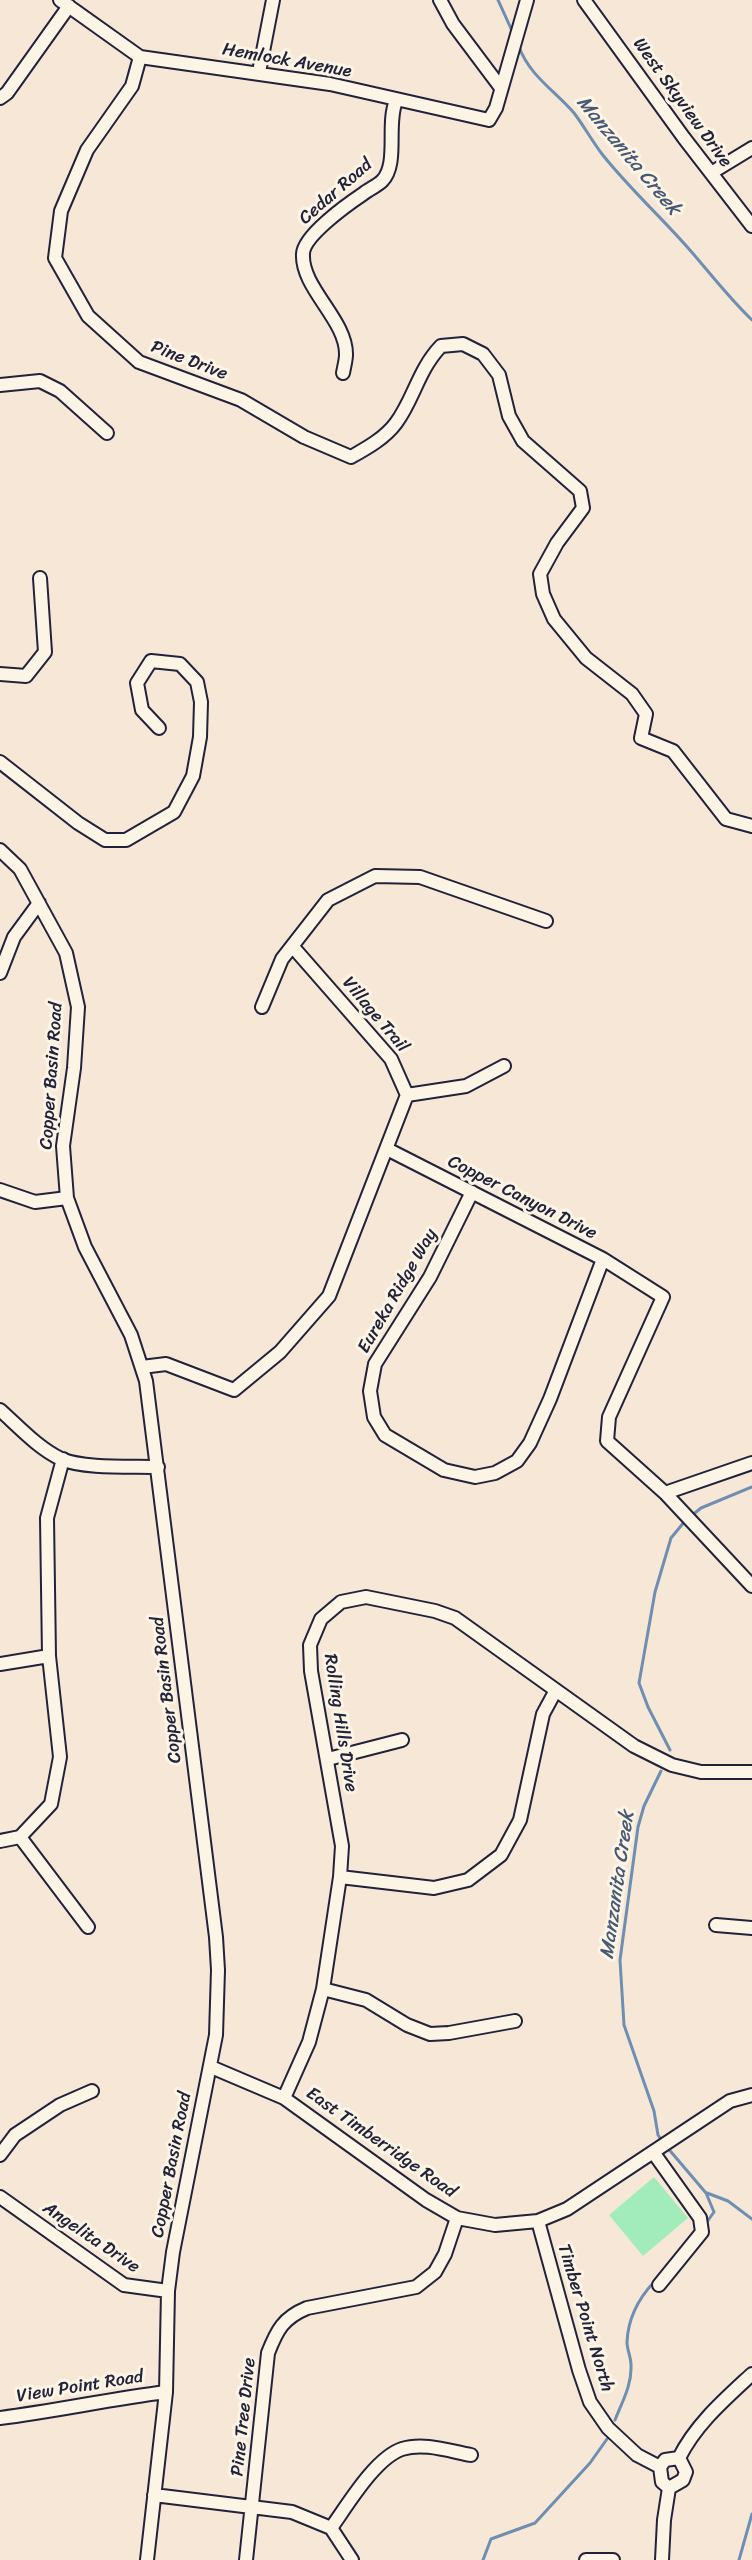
<!DOCTYPE html>
<html>
<head>
<meta charset="utf-8">
<style>
	body { margin:0 }
	canvas { display:block; background:#f7e7d6 }
</style>
</head>
<body>
<canvas width="752" height="2560"></canvas>
<script>
const c = document.querySelector('canvas').getContext('2d');
c.lineJoin = 'round';
function fillPath(path, color) { c.fillStyle = color; c.fill(path, 'evenodd'); }
function trace(path, color, width, dash) { c.strokeStyle = color; c.lineWidth = width; c.lineCap = dash ? 'butt' : 'round'; c.setLineDash(dash || []); c.stroke(path); }
function drawText(font, color, halo, rows, align = 'center') {
  c.font = font + ' Sriracha,sans-serif'; c.lineWidth = 6; c.setLineDash([]); c.textBaseline = 'middle'; c.strokeStyle = halo; c.fillStyle = color; for (const [text, x, y, turn = 0] of rows) {
    c.save(); c.translate(x, y); c.rotate((+turn || 0) * Math.PI / 180); c.textAlign = isNaN(turn) ? turn : align; if (halo) c.strokeText(text, 0, 0); c.fillText(text, 0, 0); c.restore();
  }
}
fillPath(new Path2D(`
	M654 2177 688 2218 643 2256 609 2215Z`), '#a2ecbb');
trace(new Path2D(`
	M498 0 513 33
	M519 47C530 76 554 90 574 113 584 126 592 141 602 154 628 187 661 217 689 249 710 273 729 298 752 320
	M690 1517 701 1508 752 1487
	M670 1750 648 1707 639 1683 655 1592 671 1538 685 1521
	M661 1771 644 1806 638 1827 620 1960 624 2025 654 2111 658 2135 662 2141
	M666 2146 706 2193 714 2212 704 2226
	M707 2193 728 2201 752 2219
	M615 2420C622 2402 632 2385 631 2365 631 2357 627 2350 627 2342 628 2319 639 2298 654 2282
	M483 2560 491 2539 535 2523 590 2463 607 2439
	M739 2560 752 2514`), '#6e8fb1', 3);
const minor = new Path2D(`
	M60 0 140 57 330 84 489 120 496 108 527 0
	M440 0 453 24 501 88
	M584 0 684 138 752 226
	M140 57 132 86 87 150 61 211 55 258 88 316 139 362 241 400 304 437 351 457C367 448 385 438 396 423 414 399 418 370 441 346L463 344 483 354 499 375 509 416 523 441 580 491 583 508 557 543 540 574 543 594 554 619 586 658 632 694 646 714 641 738 673 751 726 819 752 826
	M259 72 273 0
	M0 98 7 93 69 6
	M711 173 752 148
	M343 373C344 367 346 360 346 355 347 320 301 288 303 254 303 236 348 204 363 194 369 189 377 186 382 181 399 164 386 124 396 101
	M0 385 40 381 60 391 107 433
	M0 674 26 676 45 652 40 578
	M0 762 78 823 105 840H126L174 812 193 776 200 737 201 702 197 682 180 664 151 661 137 683 142 710 159 728
	M0 850 20 869 66 953 78 1007 74 1068 63 1146 67 1198 85 1247 131 1335 146 1381 216 1937 218 1970 216 2035 173 2252 168 2291 166 2392 147 2560
	M0 973 14 937 39 903
	M262 1007 282 959 328 900 375 876 420 877 546 921
	M407 1095 466 1086 504 1066
	M387 1149 603 1259 663 1297 609 1417 607 1441 665 1493 752 1586
	M0 1190 35 1202 67 1198
	M472 1192 430 1277 375 1364 370 1391 374 1417 385 1435 444 1470 475 1477 495 1473 517 1461 530 1443 550 1399 603 1259
	M142 1367 166 1364 234 1390 280 1352 329 1296 407 1095 391 1059 293 947
	M0 1410C19 1427 38 1448 61 1459 85 1469 131 1466 158 1467
	M665 1493 752 1463
	M0 1664 49 1656
	M328 1759 402 1740
	M20 1837 51 1804 60 1757 49 1656 47 1518 63 1459
	M20 1837 88 1927
	M0 1841 20 1837
	M340 1877 434 1888 468 1880 501 1855 520 1820 543 1714 556 1690
	M716 1925 752 1928
	M323 1989 366 2000 407 2025 430 2034 449 2033 515 2021
	M211 2067 284 2098 426 2200 457 2218 495 2225 538 2221 567 2209 730 2101 752 2095
	M284 2098 309 2042 323 1989 340 1877 342 1846 311 1671 310 1645 321 1619 341 1602 366 1597 435 1611 455 1618 634 1746 672 1765 701 1772H752
	M653 2152 700 2218 702 2232 659 2285
	M0 2155 15 2135 60 2105 92 2091
	M0 2197 124 2285 168 2291
	M538 2221 579 2370 590 2402 608 2428 637 2455 660 2467
	M0 2418C56 2411 110 2399 166 2392
	M669 2488 683 2480 686 2472 679 2458C696 2424 724 2400 752 2374
	M669 2488 662 2482 660 2467 665 2460 679 2458
	M154 2495 292 2512 331 2528 352 2560
	M331 2528C347 2506 375 2458 402 2449 424 2442 449 2451 471 2455
	M246 2560 268 2353C277 2330 283 2318 307 2308L416 2287 435 2272 445 2254 457 2218
	M586 2560H613
	M662 2560 664 2520 669 2488`);
trace(minor, '#22223b', 16);
trace(minor, '#fcf5e5', 12);
drawText('18px', '#22223b', '#fcf5e5', [
	["Hemlock Avenue",287,61,10],
	["West Skyview Drive",682,103,54],
	["Cedar Road",336,192,-41],
	["Pine Drive",189,361,21],
	["Village Trail",375,1015,50],
	["Copper Basin Road",52,1076,-86],
	["Copper Canyon Drive",522,1198,27],
	["Eureka Ridge Way",398,1291,-60],
	["Copper Basin Road",167,1690,-97],
	["Rolling Hills Drive",340,1723,81],
	["East Timberridge Road",381,2143,35],
	["Copper Basin Road",172,2165,-79],
	["Angelita Drive",91,2238,34],
	["Timber Point North",585,2318,73],
	["View Point Road",80,2387,-9],
	["Pine Tree Drive",244,2417,-84]
]);
drawText('italic 20px', '#485876', '#fcf5e5', [
	["Manzanita Creek",628,156,50],
	["Manzanita Creek",618,1885,-82]
]);
</script>
</body>
</html>
